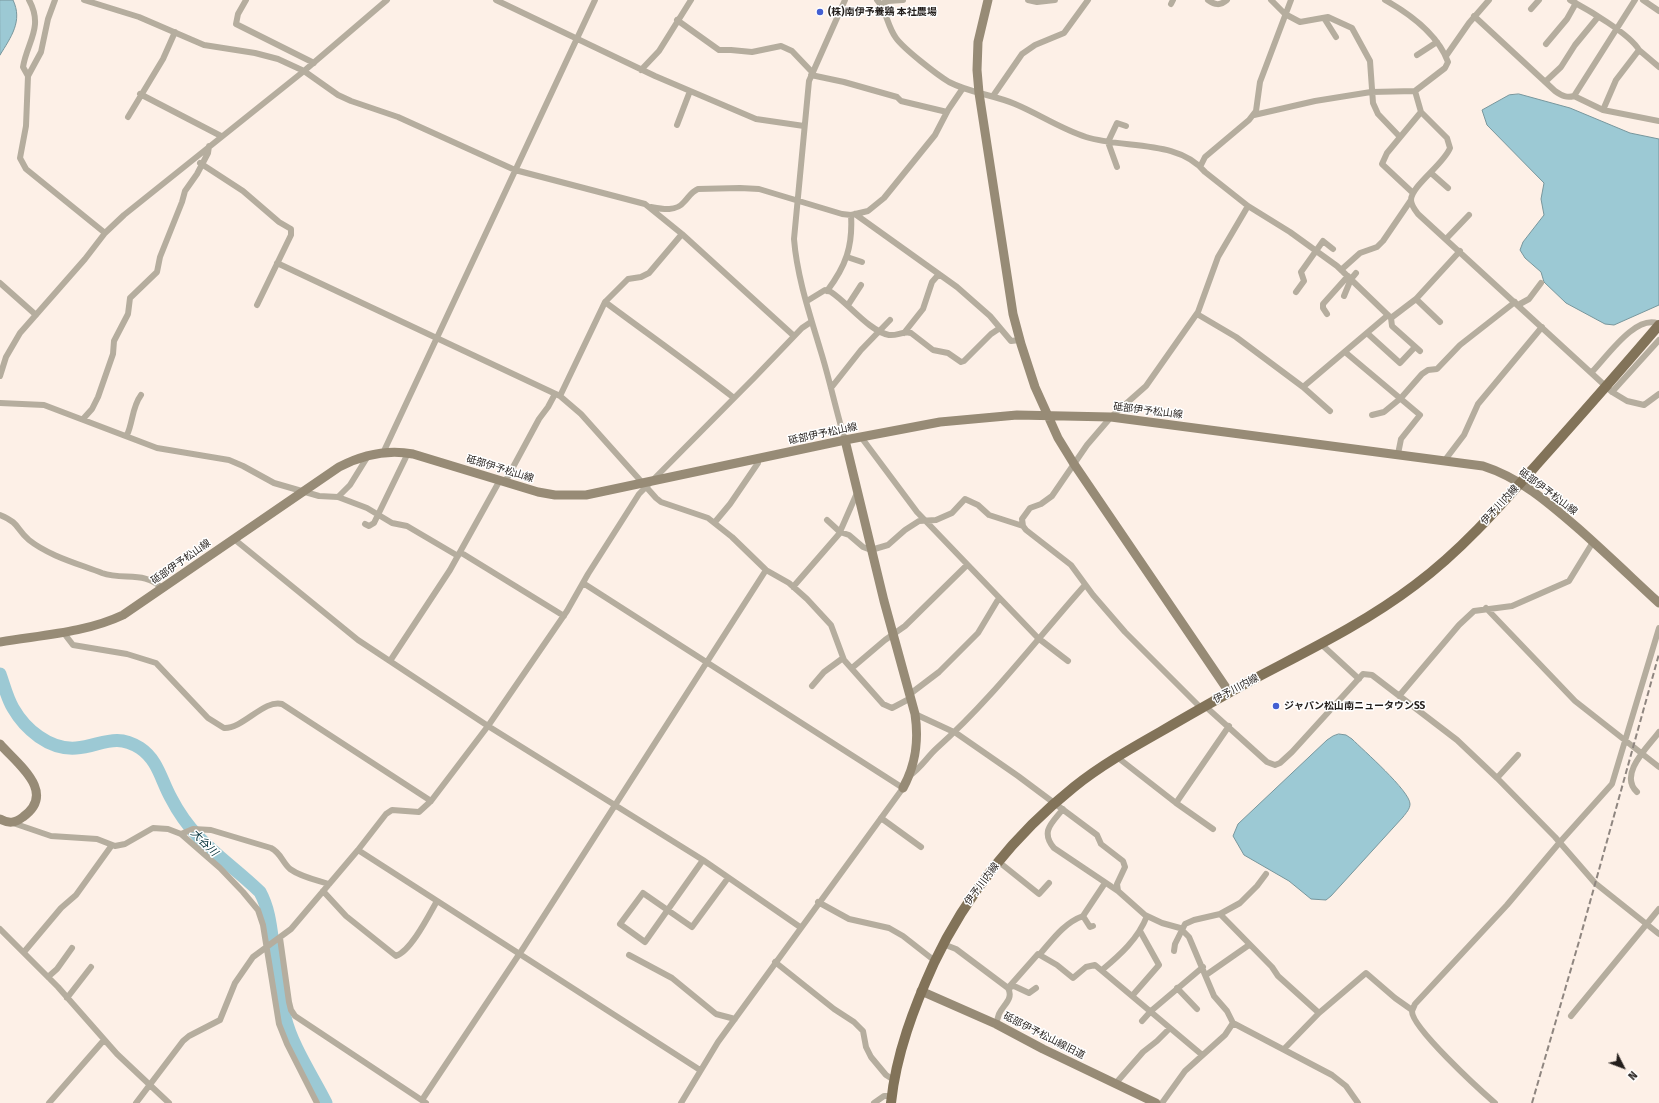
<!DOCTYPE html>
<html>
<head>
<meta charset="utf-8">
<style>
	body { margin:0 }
	#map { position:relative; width:1659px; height:1103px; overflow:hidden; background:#fdf0e7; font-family:"Fira Sans",sans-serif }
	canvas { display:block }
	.north { position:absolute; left:1603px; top:1047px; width:40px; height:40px; -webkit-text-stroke:3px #fff; paint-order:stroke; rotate:132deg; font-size:11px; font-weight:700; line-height:16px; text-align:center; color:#231e1b }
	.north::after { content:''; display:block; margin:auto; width:14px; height:18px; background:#231e1b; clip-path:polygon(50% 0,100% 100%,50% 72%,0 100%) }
</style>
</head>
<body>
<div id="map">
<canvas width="1659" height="1103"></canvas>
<div class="north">N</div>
</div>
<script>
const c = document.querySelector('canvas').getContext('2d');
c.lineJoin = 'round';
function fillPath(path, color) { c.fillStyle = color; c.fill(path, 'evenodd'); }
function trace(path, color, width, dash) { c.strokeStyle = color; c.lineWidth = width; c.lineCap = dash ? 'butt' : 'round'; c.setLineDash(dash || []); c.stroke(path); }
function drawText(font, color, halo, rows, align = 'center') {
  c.font = font + ' "Fira Sans","Noto Sans JP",sans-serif'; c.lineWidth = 3; c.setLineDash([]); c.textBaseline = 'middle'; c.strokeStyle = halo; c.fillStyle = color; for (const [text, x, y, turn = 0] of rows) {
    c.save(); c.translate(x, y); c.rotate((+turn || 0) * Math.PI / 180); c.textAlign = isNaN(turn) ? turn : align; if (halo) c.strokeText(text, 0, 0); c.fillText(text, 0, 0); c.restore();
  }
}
const water = new Path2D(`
	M0 0H13C23 21 11 37 0 55Z
	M1519 94 1570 108 1630 133 1659 139V305L1614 325 1605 324 1566 303 1544 282 1541 272 1525 258 1520 250 1523 242 1544 215 1541 199 1544 183 1487 125 1482 110 1509 95Z
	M1339 734 1346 735 1352 739C1363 750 1410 791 1410 804 1410 809 1406 813 1403 817L1331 896 1326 900 1311 899 1289 881 1244 855 1233 836 1238 824 1327 740 1333 736Z`);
fillPath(water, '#9cc9d4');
trace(water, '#78969c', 1);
trace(new Path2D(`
	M0 674C4 685 7 698 13 708 25 729 49 750 76 748 101 746 115 732 140 748 158 760 161 780 171 798 194 843 226 859 260 892 271 912 271 935 275 957 278 977 281 998 285 1017 292 1046 313 1077 326 1103`), '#9cc9d4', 13);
trace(new Path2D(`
	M55 0 48 19 41 52 28 76 26 126 20 158 26 169 105 233
	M84 0 139 17 204 45 255 53 278 59 304 71 338 95 351 101 398 117 515 170 645 204 682 234 794 336
	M246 0 238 14 236 24 314 63
	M496 0 655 76 756 119 804 126
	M845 0 809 81 794 239C797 277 810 315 821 352 830 381 836 411 845 440
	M877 0C887 11 887 26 896 38 904 49 936 74 949 82 970 93 994 95 1015 104 1039 114 1061 129 1086 137 1124 149 1178 139 1205 172L1248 206 1290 232 1337 266 1391 318 1416 299 1460 251
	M1028 0 1037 2 1055 0
	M1208 0C1215 5 1220 6 1227 0
	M1271 0 1285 14 1300 22 1328 17 1352 28 1370 61 1373 103 1378 114 1400 137
	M1385 0C1410 14 1438 35 1448 62L1445 68 1415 91 1421 112 1447 138 1450 148C1444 164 1411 186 1411 200 1411 205 1415 210 1418 214L1612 392 1627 401 1644 405 1659 394
	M1570 0C1587 9 1630 34 1639 50L1616 80 1603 110
	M1643 0 1659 11
	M881 4 888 1 903 0
	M1171 4 1173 0
	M1531 9 1539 0
	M1474 16 1555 91C1562 96 1567 98 1574 96L1635 0
	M1324 18 1336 37
	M677 20 719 50H731L752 52 781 46 792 51 812 72
	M1546 44 1567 19 1576 3
	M1639 50 1659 67
	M1417 55 1437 42
	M1446 56 1469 23 1489 0
	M641 70 659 51 691 0
	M811 75 844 82 897 97 901 101 947 112
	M28 76 23 67C27 42 44 27 29 0
	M1545 82 1561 67 1575 45 1598 17
	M140 94 221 136
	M993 96 1022 54 1035 45 1064 33 1088 0
	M1574 96 1603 110 1659 121
	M1254 115 1315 101 1371 92 1415 91
	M128 117 163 59 175 32
	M677 125 690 91
	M200 163 243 191 279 222 291 229V235L257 305
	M1201 165 1205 157 1249 120 1256 111 1260 82 1291 0
	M1117 167 1108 142 1117 123 1126 126
	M1431 173 1448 188
	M1413 193 1382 164 1387 153 1421 112
	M651 207C662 209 676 212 684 202 689 197 691 192 698 189L740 188 759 189 842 214 851 215 868 211 884 198 935 135 948 110 963 88
	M855 214 957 287 990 316 1011 341 1020 340
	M1446 239 1469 215
	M847 257 862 262
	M277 263 560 396 581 414 656 498 661 502 708 518 732 537 766 570 789 583 807 599 831 625 844 660 883 704 892 708 911 698
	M1341 270 1360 253 1377 247 1383 241 1411 200
	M0 283 36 315
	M827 291C846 266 853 246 851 215
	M1296 292 1304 281 1301 272 1323 241 1333 249
	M1344 296 1351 279 1356 273
	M1416 299 1440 322
	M807 301 825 290 831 292C848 303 869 331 889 335 897 336 903 331 911 333L933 350 948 353 961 362 964 361 991 334 1000 328
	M605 302C648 334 692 365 734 398
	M848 305 861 285
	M1518 305 1529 299 1541 283
	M1197 314 1236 337 1303 387 1388 315
	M1327 314 1323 308V304L1348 276
	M1391 318 1392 326 1420 351
	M904 333 923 309 932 282 939 274
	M1367 333 1400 363 1415 347
	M1345 352 1420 415 1401 439 1398 454
	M1591 373C1606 358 1636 313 1659 324
	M0 376 6 357 20 333 85 259 105 233 124 215 304 71 387 0
	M1303 387 1330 411
	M831 388 861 350 890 320
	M1612 392 1659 340
	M560 396 605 302 628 279 641 277 649 273 682 234
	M0 403 44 405 157 448 229 460 243 466 274 483 319 496 338 497 367 508 392 523 407 526 458 556
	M1372 415 1384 412 1401 398 1422 374 1428 370 1437 369 1460 345 1515 302
	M83 419 92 409 98 397 113 354 114 341 128 314 130 298 157 272 160 257 182 202 185 191 197 174 208 153 209 146
	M127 435C133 422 132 407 141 395
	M861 437 917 512 1038 638 1068 661
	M383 453 595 0
	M1445 460 1464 435 1478 404 1542 327
	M505 482 539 419 548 407 555 394
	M338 497 350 485 368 456
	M0 515C20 523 16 529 29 540 49 556 79 564 102 573 124 581 144 570 163 589
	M827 520 840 532 849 535 863 547 871 550 888 545 905 530 919 521 936 520 952 513 965 499 978 505 989 515 1023 526
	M715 522 730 504 758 463V459
	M365 524 369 526 374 523 408 453
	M234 539 358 640 488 726 703 860 800 927
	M460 552 564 616
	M583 583 903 788 718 1042 681 1103
	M793 587 839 534 857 493
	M1486 608 1575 701 1659 767
	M63 632 73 645 127 654 156 663 208 718 224 728C243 729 264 699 282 704L431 801
	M1321 644 1359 679
	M390 661 450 570 500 480
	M852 668 885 640 905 626 966 566
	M812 686 824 672 843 658
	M910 694 939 672 978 633 999 598
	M1399 696 1459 625 1474 611 1512 606 1569 581 1593 542
	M1205 706 1267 762 1275 765 1280 763 1292 752 1363 674 1372 675 1457 740 1497 778 1555 837 1595 883 1659 934
	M1201 708 1125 632 1093 595 1071 565 1026 530 1023 526 1022 519 1030 508 1041 504 1052 496 1087 445 1111 417 1146 386 1198 312 1218 257 1248 206
	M915 714 956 733 1018 776 1097 835 1101 844 1123 861 1125 867 1117 884 1118 891 1145 915 1162 923 1180 928 1189 937 1214 996 1227 1011 1233 1023 1332 1075 1346 1086 1358 1103
	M1117 757 1176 803 1229 726
	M909 776C921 768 927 757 937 748 992 699 1036 640 1085 585
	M1497 778 1518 755
	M1637 792C1618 774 1648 747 1659 732
	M1176 803 1213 829
	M1063 809C1052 823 1040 831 1054 848L1118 891
	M881 818 921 847
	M13 823 51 836 97 839 115 846 125 844 153 828 168 829 181 834 220 868 243 892 258 910 263 925 279 1024 287 1044 317 1103
	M181 834 193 829 211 830 271 848C281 853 282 862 290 869 301 877 316 880 329 884
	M358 850 700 1070
	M703 860 645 942 620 924 643 893 692 927 728 878
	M999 862 1039 894 1049 883
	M323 891 346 916 396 956C411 951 429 915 437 901
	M818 902 849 919 889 928 903 936 935 961
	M1220 914 1272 967 1278 976 1319 1013
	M1083 916 1105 883
	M0 929 58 987 117 1054 169 1103
	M280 938 289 1002 291 1010 295 1016 426 1103
	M943 944 956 949 1008 988C1014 999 1003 1005 999 1014 998 1017 997 1021 996 1024
	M1174 951 1175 944 1185 924 1194 920 1220 914 1240 903 1257 886 1266 874
	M24 952 61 908 76 895 112 845
	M1040 954C1053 939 1064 923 1083 916L1090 927 1093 926
	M629 955 672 978 716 1014 735 1019
	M775 962 834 1009 854 1022 863 1031 866 1047 871 1057 886 1075 894 1080
	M1102 970C1120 955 1138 939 1147 916
	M1206 975 1249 945
	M48 977 57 969 72 948
	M1008 988 1038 954 1057 965 1073 978 1086 967 1095 965 1201 1054
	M1008 988 1014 986 1029 993 1036 988
	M1177 988 1197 1009
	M1132 996 1159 965 1140 931
	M67 998 91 967
	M1571 1016 1659 909
	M1142 1021 1151 1011 1203 967
	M1284 1049 1319 1013 1366 973 1395 998 1412 1010
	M1116 1083 1143 1052 1157 1041 1170 1028
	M422 1100 524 947 766 570
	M49 1103 104 1040
	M136 1103 183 1041 189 1036 220 1020 235 983 253 957 291 929 358 850 386 814 392 810 419 812 431 801 488 726 567 611 588 574 639 494 754 378 802 328 811 322
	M874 1103 884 1096H891
	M1162 1103 1185 1071 1225 1035 1233 1023
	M1495 1103C1480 1090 1411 1027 1412 1011L1415 1004 1507 905 1560 842 1612 784 1659 628`), '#b5ad9e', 6);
trace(new Path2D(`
	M988 0 978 42 977 70 979 93 1013 314 1021 344 1035 387 1058 438 1074 464 1229 692
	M845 440 884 601 915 714C919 741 916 764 903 788
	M0 642C41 635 85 633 123 615L339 467C362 455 387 449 413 454L538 492 555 495H586L845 440 940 422 1017 415 1111 417 1483 466C1521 478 1550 504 1580 530 1607 554 1633 579 1659 603
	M0 744C16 763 58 792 23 817 15 823 9 824 0 819
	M921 991 996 1024 1043 1049 1156 1103`), '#978b76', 9);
trace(new Path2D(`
	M891 1103C896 1054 914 1007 934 963 966 895 1015 834 1074 787 1100 766 1130 749 1160 732 1191 714 1222 696 1254 679 1309 650 1365 623 1415 585 1462 550 1501 505 1539 462 1580 416 1620 371 1659 325`), '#827359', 10);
trace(new Path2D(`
	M1532 1103 1580 938 1659 654`), '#8f8680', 2, [6, 3]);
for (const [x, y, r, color] of [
	[820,12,4,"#435fd2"],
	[1276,706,4,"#435fd2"]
]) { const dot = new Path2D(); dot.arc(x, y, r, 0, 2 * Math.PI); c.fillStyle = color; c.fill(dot); trace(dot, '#fff', 1.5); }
drawText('bold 10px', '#231e1b', '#fff', [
	["(株)南伊予養鶏 本社農場",828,12],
	["ジャパン松山南ニュータウンSS",1284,706]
], 'left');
drawText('10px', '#231e1b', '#fff', [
	["砥部伊予松山線",1148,411,7],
	["砥部伊予松山線",823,434,-12],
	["砥部伊予松山線",500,469,17],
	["砥部伊予松山線",1548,492,37],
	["伊予川内線",1500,505,-47],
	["砥部伊予松山線",181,562,-35],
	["伊予川内線",1236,689,-28],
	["伊予川内線",982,884,-53],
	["砥部伊予松山線旧道",1044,1036,27]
]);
drawText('italic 11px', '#033039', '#fff', [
	["大谷川",204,843,45]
]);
</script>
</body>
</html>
